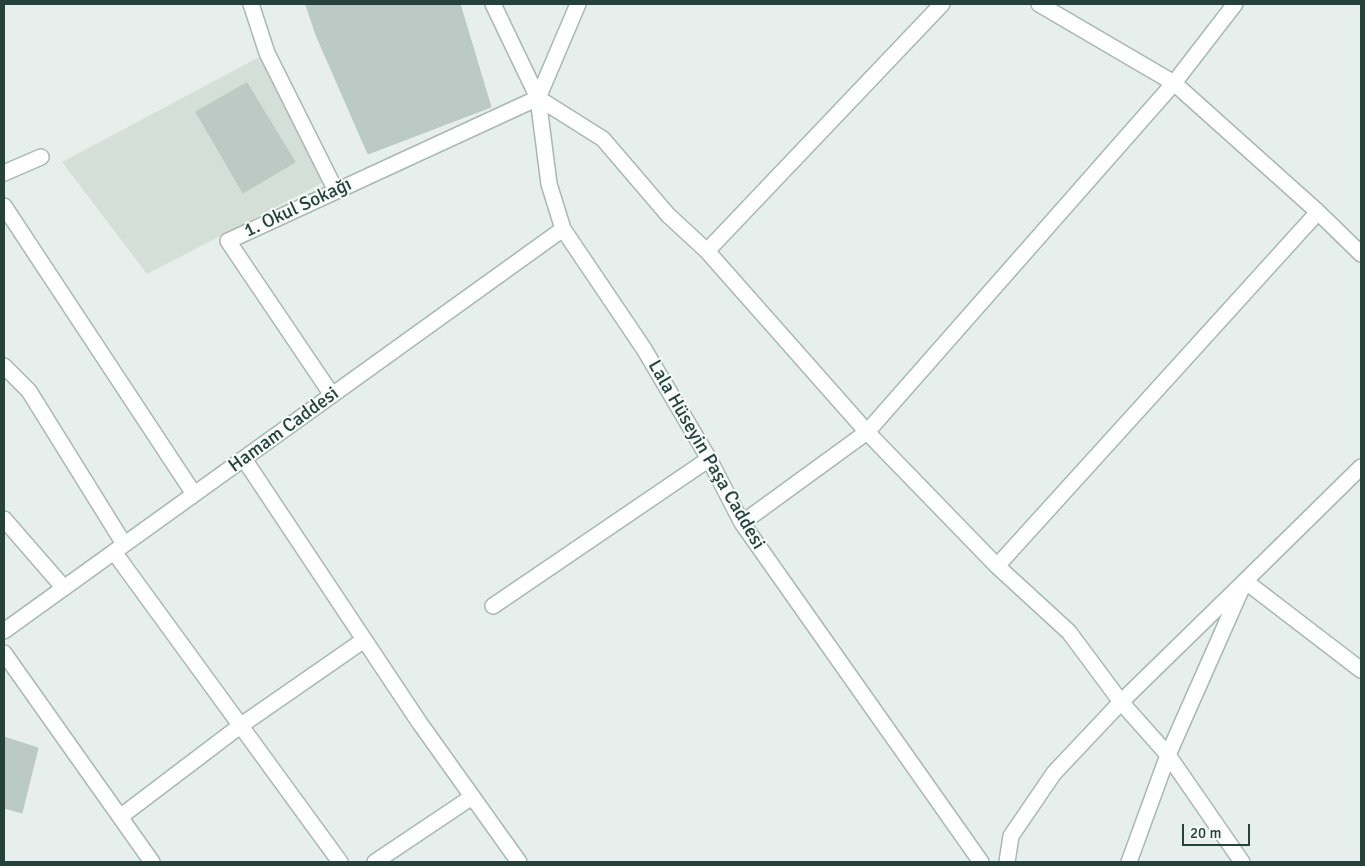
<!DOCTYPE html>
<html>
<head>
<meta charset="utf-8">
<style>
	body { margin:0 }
	#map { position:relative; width:1365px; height:866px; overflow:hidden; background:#e6efeb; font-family:Signika,sans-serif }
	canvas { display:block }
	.frame { position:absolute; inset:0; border:5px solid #24423a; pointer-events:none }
	.scale { position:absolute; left:1182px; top:824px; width:68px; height:22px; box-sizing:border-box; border:2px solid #24423a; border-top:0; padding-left:6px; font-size:15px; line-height:18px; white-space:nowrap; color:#24423a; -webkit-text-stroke:4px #f7fbf9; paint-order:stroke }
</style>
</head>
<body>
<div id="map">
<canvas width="1365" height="866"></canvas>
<div class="frame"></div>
<div class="scale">20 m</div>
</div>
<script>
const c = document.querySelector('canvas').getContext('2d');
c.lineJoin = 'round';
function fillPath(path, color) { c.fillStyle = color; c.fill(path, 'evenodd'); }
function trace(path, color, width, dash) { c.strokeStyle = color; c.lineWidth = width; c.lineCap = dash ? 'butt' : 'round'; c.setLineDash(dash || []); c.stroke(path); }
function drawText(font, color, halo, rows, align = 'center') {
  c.font = font + ' Signika,sans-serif'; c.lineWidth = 4; c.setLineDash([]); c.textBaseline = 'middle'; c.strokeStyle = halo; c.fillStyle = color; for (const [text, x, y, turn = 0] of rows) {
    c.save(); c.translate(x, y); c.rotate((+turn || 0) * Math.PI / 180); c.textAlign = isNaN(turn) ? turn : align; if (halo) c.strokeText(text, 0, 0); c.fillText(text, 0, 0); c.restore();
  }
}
fillPath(new Path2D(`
	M267 53 330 179 147 274 62 162Z`), '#d4dfda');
const building = new Path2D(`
	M306 4H460L491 107 368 154 316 35Z
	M247 83 295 162 243 193 196 112Z
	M4 737 38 748 22 813 4 808Z`);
fillPath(building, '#bbcac4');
trace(building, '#b8c9c2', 1);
const minor = new Path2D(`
	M251 4 267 53 336 191
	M493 4 538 98 603 139 668 215 707 251 867 432 997 566 1069 632 1121 702 1168 755 1242 862
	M1039 4 1174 83 1318 212 1361 254
	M538 98 549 184 563 229 644 349 709 459 742 523 981 862
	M538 98 578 4
	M4 173 41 157
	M4 206 194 494
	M707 251 942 4
	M4 366 29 391 124 544
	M332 395 228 241 538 98
	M244 459 419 722 519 862
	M4 519 64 588
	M742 523 867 432 1174 83 1235 4
	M114 552 340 862
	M997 566 1318 212
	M493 606 709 459
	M4 631 563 229
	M4 653 152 862
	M120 817 240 726 364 640
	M375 862 472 797
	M1007 862 1011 836 1054 773 1121 702 1245 581 1361 670
	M1129 862 1168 755 1245 581 1361 467`);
trace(minor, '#a8b8b2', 18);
trace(minor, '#fff', 15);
drawText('19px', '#24423a', '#f7fbf9', [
	["1. Okul Sokağı",298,208,-25],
	["Hamam Caddesi",284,430,-36],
	["Lala Hüseyin Paşa Caddesi",706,455,60]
]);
</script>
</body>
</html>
